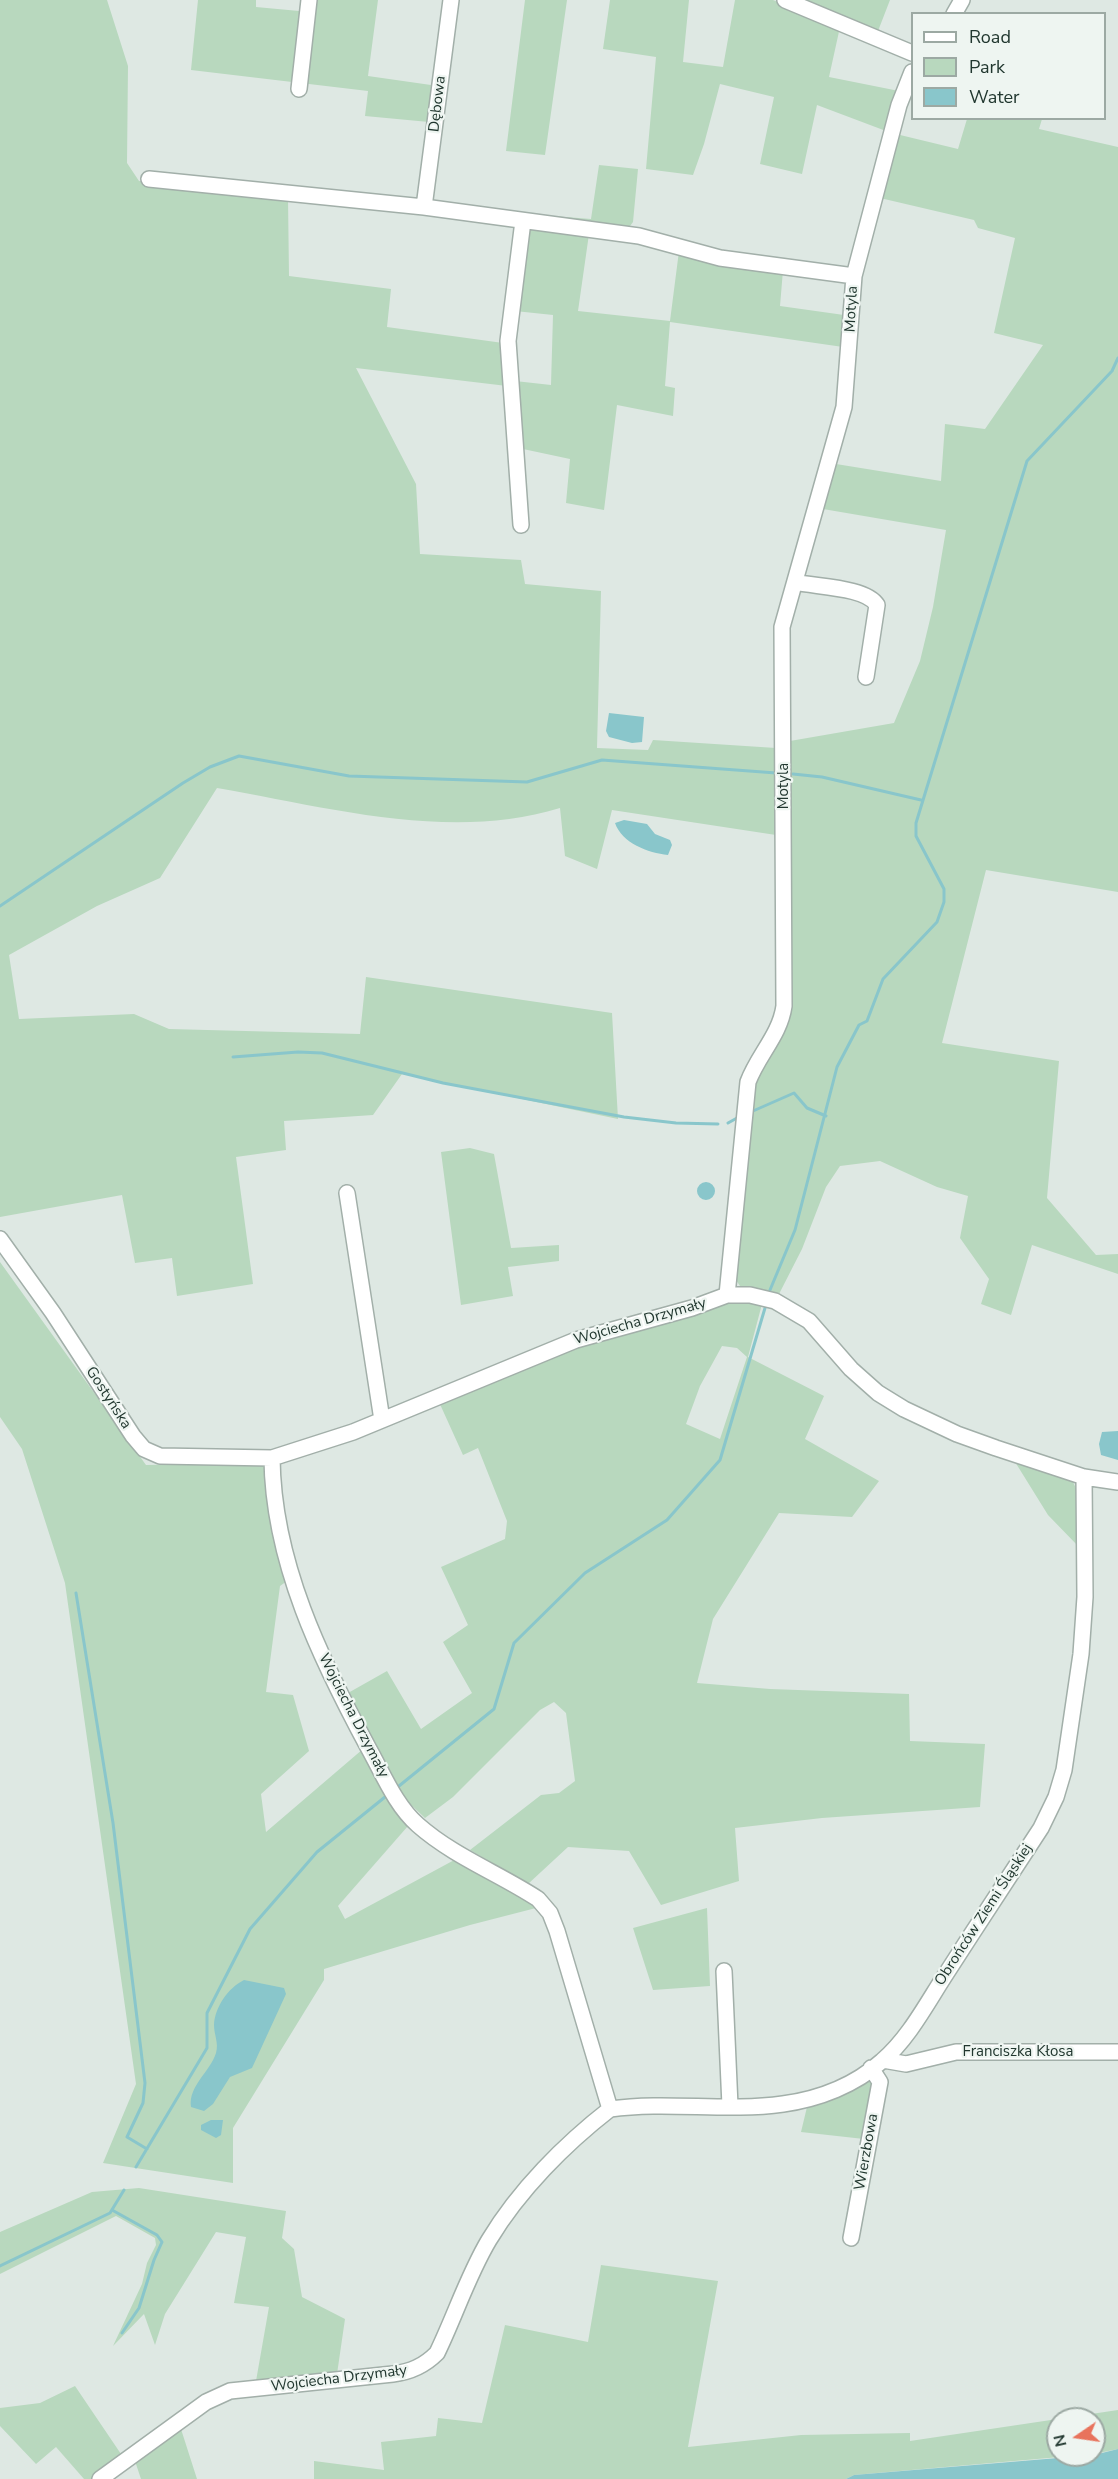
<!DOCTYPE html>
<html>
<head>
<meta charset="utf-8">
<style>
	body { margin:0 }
	#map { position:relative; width:1118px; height:2479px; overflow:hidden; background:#dee8e3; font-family:"Nunito Sans",sans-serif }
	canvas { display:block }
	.legend { position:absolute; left:911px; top:12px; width:195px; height:108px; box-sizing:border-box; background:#eef5f1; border:2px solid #9ca9a3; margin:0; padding:8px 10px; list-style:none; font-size:18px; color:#21372f }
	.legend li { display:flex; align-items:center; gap:12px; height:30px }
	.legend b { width:30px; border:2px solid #9ca9a3 }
	.north { position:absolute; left:1046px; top:2407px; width:60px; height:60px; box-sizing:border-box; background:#eef5f1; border:2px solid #9ca9a3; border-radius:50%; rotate:257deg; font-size:16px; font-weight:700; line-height:24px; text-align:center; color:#21372f }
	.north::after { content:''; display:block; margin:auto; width:21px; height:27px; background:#e8735c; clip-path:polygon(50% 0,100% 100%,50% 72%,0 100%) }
</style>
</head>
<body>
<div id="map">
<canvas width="1118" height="2479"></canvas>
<ul class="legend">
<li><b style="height:8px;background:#fff"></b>Road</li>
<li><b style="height:16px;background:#b8d8be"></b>Park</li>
<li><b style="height:16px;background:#89c6cb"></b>Water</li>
</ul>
<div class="north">N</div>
</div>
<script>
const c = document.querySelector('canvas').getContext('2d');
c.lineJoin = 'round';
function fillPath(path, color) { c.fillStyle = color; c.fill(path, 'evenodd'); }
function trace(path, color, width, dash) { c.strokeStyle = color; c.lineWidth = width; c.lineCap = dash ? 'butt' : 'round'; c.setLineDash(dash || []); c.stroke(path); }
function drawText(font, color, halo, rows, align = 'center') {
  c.font = font + ' "Nunito Sans",sans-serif'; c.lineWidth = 4.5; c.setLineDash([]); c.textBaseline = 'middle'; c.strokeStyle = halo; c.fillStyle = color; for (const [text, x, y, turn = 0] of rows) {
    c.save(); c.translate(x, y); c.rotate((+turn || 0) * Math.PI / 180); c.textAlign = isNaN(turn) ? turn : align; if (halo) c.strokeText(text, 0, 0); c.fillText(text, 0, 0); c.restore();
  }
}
fillPath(new Path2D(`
	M0 0H107L128 66 127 163 139 181 288 198 289 276 391 289 387 327 503 343 507 386 356 368 416 484 420 554 521 560 525 584 601 591 597 748 648 750 653 740 776 748V835L612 810 597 869 565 856 560 808C450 842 327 807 217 788L160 878 97 906 9 955 19 1019 134 1014 169 1029 360 1034 366 977 612 1013 618 1119 402 1074 373 1115 284 1121 286 1150 236 1157 253 1284 177 1296 172 1258 135 1263 122 1195 0 1217Z
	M198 0H256V7L299 11 301 0H378L368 76 431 85 429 122 365 116 368 91 191 70Z
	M525 0H567L545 155 506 151Z
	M610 0H689L683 62 723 67 735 0H773L840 27 829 77 899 91 886 131 817 105 802 174 760 164 774 97 720 84 704 144 693 175 646 169 656 57 603 49Z
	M801 0H890L878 31Z
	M967 119H1042L1039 129 1118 147V892L986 870 942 1043 1059 1061 1047 1198 1096 1255 1118 1254V1274L1032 1245 1011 1315 981 1304 989 1279 960 1238 968 1196 937 1187 880 1161 840 1166 826 1187 802 1249 778 1296 740 1286 732 1274 752 1094 759 1066 786 1023 790 741 894 723 920 661 933 607 946 530 823 509 836 464 941 481 945 424 985 429 1043 345 994 333 1015 238 978 228 974 220 880 198 896 134 958 149Z
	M599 165 638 169 633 222 627 230 555 220 553 216 591 219Z
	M532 226 589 234 578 311 670 321 679 251 783 270 780 306 844 315 843 347 670 322 665 386 675 388 673 416 617 405 604 510 566 503 570 459 523 449 515 381 551 385 553 315 515 311 528 233Z
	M470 1148 494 1154 511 1248 559 1245V1261L508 1267 513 1296 461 1305 441 1152Z
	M0 1262 146 1465 266 1463 276 1547 287 1581 280 1586 266 1692 293 1695 309 1751 261 1794 266 1832 363 1749 408 1826 338 1906 345 1919 458 1858 519 1891 536 1908 470 1925 324 1969V1980L233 2128V2183L103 2163 136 2084 65 1583 22 1449 0 1417Z
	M724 1302 762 1304 748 1357 824 1396 805 1439 879 1481 852 1517 779 1513 713 1619 697 1683 770 1689 909 1694 910 1741 985 1744 980 1807 822 1818 735 1828 739 1881 661 1905 629 1851 568 1847 528 1884 470 1850 541 1795 559 1793 575 1781 566 1713 554 1702 540 1710 453 1797 425 1818 406 1800 348 1693 387 1671 421 1729 472 1693 443 1642 468 1625 441 1567 505 1539 507 1521 478 1448 463 1455 439 1402 590 1341ZM722 1346 737 1348 747 1357 720 1439 686 1424 700 1386Z
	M1012 1457 1071 1477 1077 1491 1078 1546 1048 1515Z
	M707 1908 710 1986 653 1990 633 1928Z
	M873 2078 864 2139 801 2132 807 2107Z
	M139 2188 286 2211 282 2238 294 2249 302 2297 345 2319 337 2374 256 2381 269 2307 234 2303 246 2237 216 2232 165 2314 155 2345 144 2314 113 2346 142 2284 147 2263 156 2245 155 2238 116 2216 0 2274V2232L92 2192Z
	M601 2265 718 2281 688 2447 801 2435 910 2433V2441L1118 2410V2449L1094 2454V2419H1058V2455H1083L854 2475 846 2479H314V2461L384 2470 381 2442 436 2436 438 2418 482 2423 505 2325 588 2342Z
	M75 2386 121 2454 93 2479H84L56 2447 36 2464 0 2426V2408L40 2403Z
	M180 2426 197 2479H141L135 2461Z`), '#b8d8be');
fillPath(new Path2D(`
	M609 713 644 717 642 742 632 743 609 737 606 731Z
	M624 820 647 824 655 834 670 840 672 845 668 855C648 853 622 843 615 823Z
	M697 1191a9 9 0 1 1 18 0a9 9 0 1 1-18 0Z
	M1118 1431V1460L1101 1455 1099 1444 1102 1432Z
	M244 1980 284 1988 286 1994 252 2068 230 2077 213 2104 204 2111 191 2107C188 2086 210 2072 216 2053 219 2043 214 2035 214 2025 215 2007 228 1988 244 1980Z
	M211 2120H223L221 2135 216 2138 201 2130V2125Z
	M1118 2449V2479H846L854 2475 1094 2455Z`), '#89c6cb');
trace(new Path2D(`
	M793 774 822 777 921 800
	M0 906 183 783 210 767 239 756 349 776 527 782 602 760 776 773
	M233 1057 298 1052 322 1053 443 1083 624 1117 676 1123 718 1124
	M753 1111 794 1093 807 1108 826 1116
	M728 1123 737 1118
	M770 1290 795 1230 837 1067 859 1025 867 1021 883 979 937 922 944 902V889L916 836V823L1027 461 1112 371 1118 358
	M76 1593 113 1823 145 2083 143 2103 127 2137 147 2149
	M399 1786 494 1709 514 1643 585 1573 667 1520 720 1460 765 1308
	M136 2167 207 2048V2013L250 1929 317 1852 385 1797
	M112 2210 157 2235 162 2242 154 2260 139 2308 122 2333
	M0 2266 110 2213 124 2190`), '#89c6cb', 3);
const minor = new Path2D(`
	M785 0 912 53
	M954 14 962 0
	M299 89 309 0
	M149 179 424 207 639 236 720 258 854 276
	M424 207 451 0
	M521 525 508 341 523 221
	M795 582C816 587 866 587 877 605L866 677
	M347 1193 382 1420
	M0 1239 53 1313 133 1436 144 1449 160 1456 272 1458 353 1432 576 1340 692 1308 727 1295H750L775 1301 809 1321 851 1369 878 1393 904 1409 957 1434 996 1448 1084 1477 1118 1482
	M727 1295 748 1082C758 1055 780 1035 784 1006L782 627 844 407 854 276 899 105 912 72
	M272 1458C273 1562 321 1660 369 1749 383 1774 396 1806 418 1825 453 1856 500 1874 538 1899L550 1913 557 1931 610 2109
	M724 1971 730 2106
	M883 2060 906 2064 956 2052H1118
	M610 2109C668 2101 726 2112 783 2104 819 2099 855 2085 882 2061 908 2039 926 2005 944 1977 976 1927 1009 1877 1041 1828L1056 1797 1064 1770 1081 1654 1085 1597 1084 1477
	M851 2238 880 2082 871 2068
	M100 2479 206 2402 230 2391 393 2374C411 2372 424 2366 437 2353 455 2316 468 2275 489 2240 519 2190 565 2144 610 2109`);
trace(minor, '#a2afa9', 18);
trace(minor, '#fff', 15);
drawText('15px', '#21372f', '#eef5f1', [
	["Dębowa",438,104,-83],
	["Motyla",852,309,-87],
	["Motyla",784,786,-90],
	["Wojciecha Drzymały",640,1322,-16],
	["Gostyńska",108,1398,57],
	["Wojciecha Drzymały",353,1716,63],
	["Obrońców Ziemi Śląskiej",984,1915,-57],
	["Franciszka Kłosa",1018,2052],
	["Wierzbowa",867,2152,-80],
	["Wojciecha Drzymały",339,2379,-7]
]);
</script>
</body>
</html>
